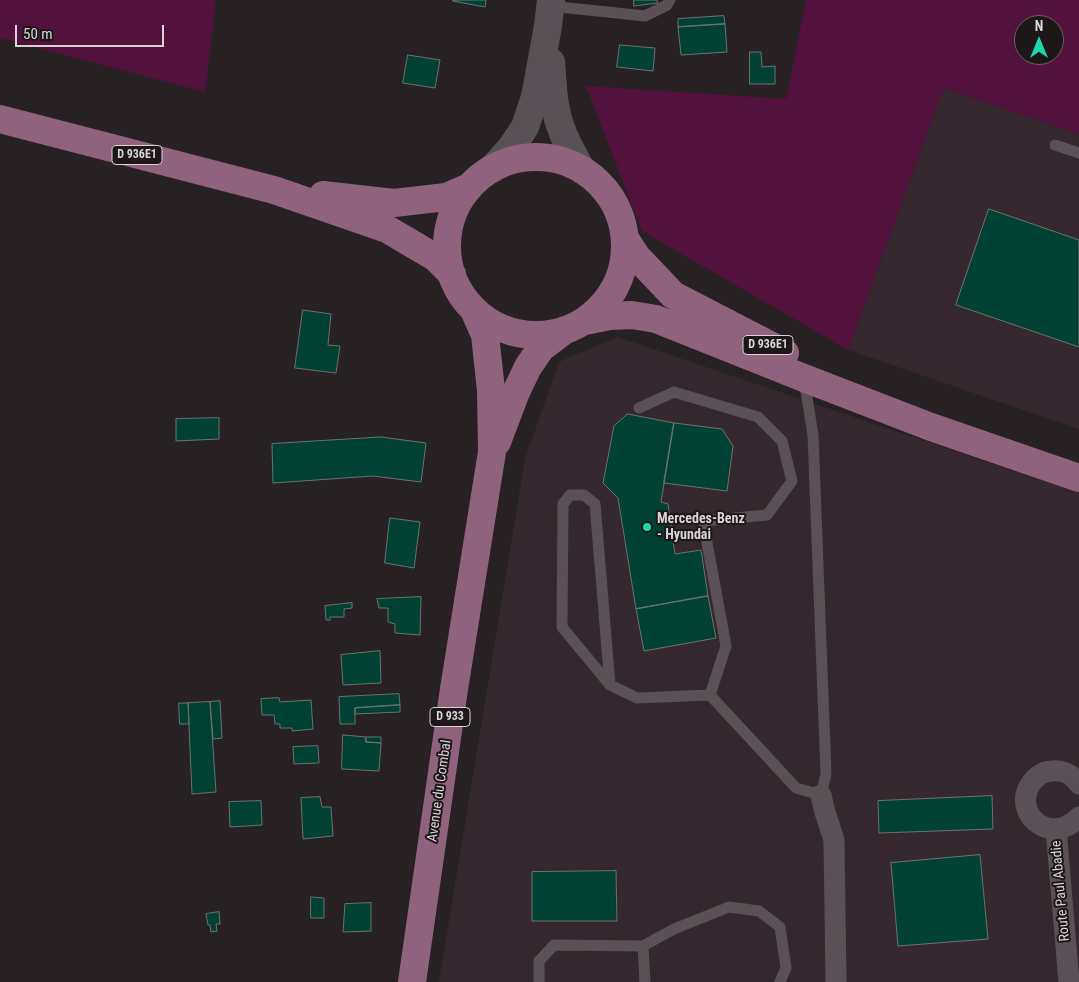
<!DOCTYPE html>
<html>
<head>
<meta charset="utf-8">
<style>
	body { margin:0 }
	#map { position:relative; width:1079px; height:982px; overflow:hidden; background:#272124; font-family:"Roboto Condensed",sans-serif }
	canvas { display:block }
	.north { position:absolute; left:1014px; top:15px; width:50px; height:50px; box-sizing:border-box; background:#1d171a; border:1px solid #686265; border-radius:50%; rotate:0deg; font-size:14px; font-weight:700; line-height:20px; text-align:center; color:#d8d3d5 }
	.north::after { content:''; display:block; margin:auto; width:18px; height:22px; background:#1fd5b0; clip-path:polygon(50% 0,100% 100%,50% 72%,0 100%) }
	.scale { position:absolute; left:15px; top:25px; width:149px; height:22px; box-sizing:border-box; border:2px solid #d8d3d5; border-top:0; padding-left:6px; font-size:15px; line-height:18px; white-space:nowrap; color:#d8d3d5; -webkit-text-stroke:4px #1d171a; paint-order:stroke }
</style>
</head>
<body>
<div id="map">
<canvas width="1079" height="982"></canvas>
<div class="north">N</div>
<div class="scale">50 m</div>
</div>
<script>
const c = document.querySelector('canvas').getContext('2d');
c.lineJoin = 'round';
function fillPath(path, color) { c.fillStyle = color; c.fill(path, 'evenodd'); }
function trace(path, color, width, dash) { c.strokeStyle = color; c.lineWidth = width; c.lineCap = dash ? 'butt' : 'round'; c.setLineDash(dash || []); c.stroke(path); }
function drawText(font, color, halo, rows, align = 'center') {
  c.font = font + ' "Roboto Condensed",sans-serif'; c.lineWidth = 4; c.setLineDash([]); c.textBaseline = 'middle'; c.strokeStyle = halo; c.fillStyle = color; for (const [text, x, y, turn = 0] of rows) {
    c.save(); c.translate(x, y); c.rotate((+turn || 0) * Math.PI / 180); c.textAlign = isNaN(turn) ? turn : align; if (halo) c.strokeText(text, 0, 0); c.fillText(text, 0, 0); c.restore();
  }
}
fillPath(new Path2D(`
	M944 88 1079 134V429L848 350Z
	M617 337 1079 493V982H439L525 459 559 362Z`), '#34282e');
fillPath(new Path2D(`
	M0 0H216L205 92 0 38Z
	M806 0H1079V134L944 88 848 350 642 231 586 86 786 99ZM1024 25H1054V55H1024Z`), '#53123b');
const building = new Path2D(`
	M453 0H486L485 7 453 1Z
	M634 0H657L658 3 634 6Z
	M724 16 725 24 678 27V19Z
	M725 24 727 52 681 55 678 27Z
	M620 45 655 48 653 71 617 67Z
	M750 52H761L762 67 775 66V84H750Z
	M408 55 440 60 435 88 403 83Z
	M989 209 1079 240V347L956 305Z
	M303 310 331 314 328 345 340 346 336 373 295 368Z
	M628 414 674 423 661 502 668 504 675 554 701 550 708 596 636 609 618 498 603 483 614 426Z
	M219 418V439L176 441V419Z
	M674 423 722 429 733 446 727 491 664 483Z
	M381 437 426 443 421 482 373 476 273 483 272 444Z
	M390 518 420 522 414 568 385 563Z
	M708 596 716 638 644 651 636 609Z
	M421 597 420 635 395 633V624L388 622V608H379L377 599Z
	M352 603V608L344 609V617H330V620H326L325 606Z
	M380 651 381 683 343 685 341 655Z
	M399 694 400 705 355 708V724H340L339 697Z
	M279 698 280 702 311 700 313 729 292 731V728H280V724H275L274 715H262L261 699Z
	M220 701 222 738 213 739 210 702Z
	M210 702 216 792 192 794 188 703Z
	M179 703H188L189 724H180Z
	M400 705V712L355 714V708Z
	M343 735 366 737V742L381 743 379 771 342 769Z
	M366 737H381V743L366 742Z
	M318 746 319 763 294 764 293 747Z
	M992 796 993 829 879 833 878 801Z
	M320 797 322 807H331L333 836 303 839 301 798Z
	M261 801 262 825 230 827 229 802Z
	M980 855 988 939 898 946 891 863Z
	M616 871 617 921H532V872Z
	M311 897 324 898V918H311Z
	M371 903V931L343 932 345 904Z
	M219 912 220 924H216L217 931 211 932 210 925H208L206 914Z`);
fillPath(building, '#004134');
trace(building, '#6a7270', 1);
trace(new Path2D(`
	M550 6 645 16 667 5 670 0
	M1055 145 1079 153
	M639 408 674 392 758 417 782 441 792 481 767 515 703 521 726 646 710 695
	M610 685 595 504 584 495H570L563 504 562 627 610 685 637 698 710 695 796 788 821 795 826 774 813 435 804 379
	M643 946 645 982
	M539 982V961L554 945 643 946 674 929 729 907 759 911 780 927 786 968 780 982`), '#595155', 11);
trace(new Path2D(`
	M1079 784C1073 775 1063 770 1052 771 1044 771 1037 776 1032 782 1010 811 1049 848 1079 817
	M821 795 824 809 834 840 836 982
	M1056 829 1069 982`), '#595155', 21);
trace(new Path2D(`
	M551 62C553 84 553 107 561 128 566 143 574 156 582 170
	M492 169 511 148 525 127 535 97 548 26 551 0`), '#595155', 28);
trace(new Path2D(`
	M0 119 274 190 387 229 436 258 452 274
	M447 246a89 89 0 1 1 178 0a89 89 0 1 1-178 0Z
	M323 195 394 203 446 197 469 187
	M626 240 637 257 673 295 785 353
	M585 321 610 316 632 315 656 319 804 378 931 427 1079 478
	M497 442 516 392 528 367 541 348 565 330
	M412 982 454 689 492 452 491 390 485 335 474 310`), '#91627d', 28);
for (const [x, y, r, color] of [
	[647,527,5,"#1fd5b0"]
]) { const dot = new Path2D(); dot.arc(x, y, r, 0, 2 * Math.PI); c.fillStyle = color; c.fill(dot); trace(dot, '#1d171a', 2); }
for (const [x, y, w] of [
	[137,155,50],
	[768,345,50],
	[450,717,40]
]) { const box = new Path2D(); box.roundRect(x - w / 2, y - 9.5, w, 19, 4); c.fillStyle = '#1d171a'; c.fill(box); trace(box, '#d8d3d5', 1); }
drawText('bold 12px', '#d8d3d5', null, [
	["D 936E1",137,155],
	["D 936E1",768,345],
	["D 933",450,717]
]);
drawText('bold 14px', '#d8d3d5', '#1d171a', [
	["Mercedes-Benz",657,519],
	["- Hyundai",657,535]
], 'left');
drawText('14px', '#d8d3d5', '#1d171a', [
	["Avenue du Combal",440,791,-82],
	["Route Paul Abadie",1061,891,-95]
]);
</script>
</body>
</html>
